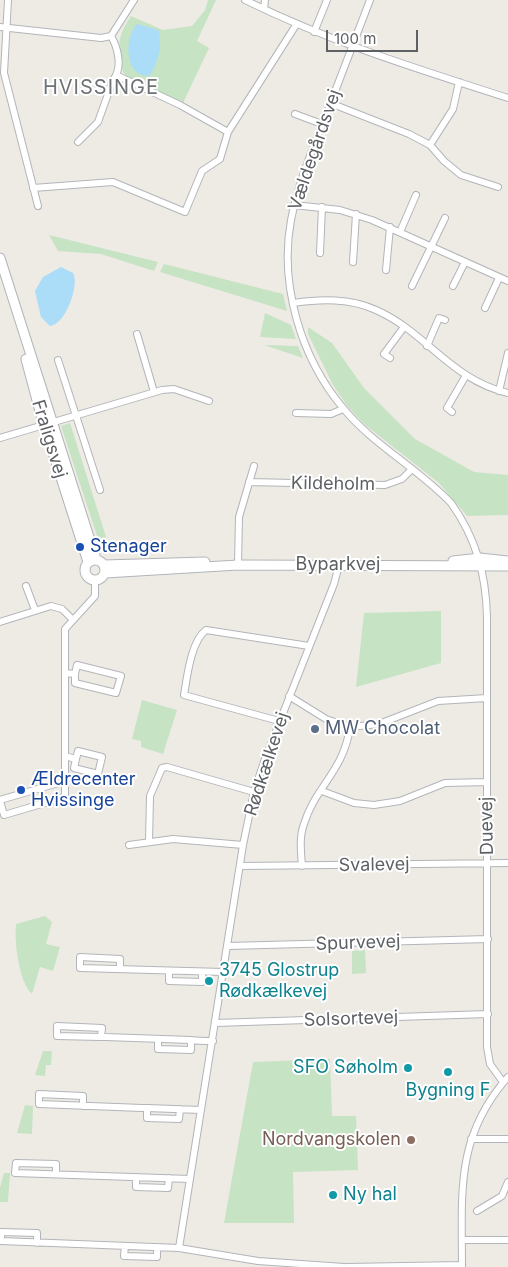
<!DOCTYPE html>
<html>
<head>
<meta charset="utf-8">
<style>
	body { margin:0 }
	#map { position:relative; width:508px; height:1267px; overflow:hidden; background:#eeebe5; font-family:Inter,sans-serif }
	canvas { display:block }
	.scale { position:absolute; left:326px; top:30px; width:92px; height:22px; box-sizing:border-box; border:2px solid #5d6164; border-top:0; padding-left:6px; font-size:15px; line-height:18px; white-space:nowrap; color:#5d6164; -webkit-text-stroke:4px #fff; paint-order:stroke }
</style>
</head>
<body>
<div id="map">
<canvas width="508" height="1267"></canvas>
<div class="scale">100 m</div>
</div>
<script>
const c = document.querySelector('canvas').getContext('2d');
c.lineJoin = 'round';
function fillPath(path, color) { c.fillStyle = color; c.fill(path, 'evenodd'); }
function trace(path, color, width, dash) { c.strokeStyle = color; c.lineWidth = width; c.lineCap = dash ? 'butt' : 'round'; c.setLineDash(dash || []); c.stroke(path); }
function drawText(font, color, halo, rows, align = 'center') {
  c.font = font + ' Inter,sans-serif'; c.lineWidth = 4; c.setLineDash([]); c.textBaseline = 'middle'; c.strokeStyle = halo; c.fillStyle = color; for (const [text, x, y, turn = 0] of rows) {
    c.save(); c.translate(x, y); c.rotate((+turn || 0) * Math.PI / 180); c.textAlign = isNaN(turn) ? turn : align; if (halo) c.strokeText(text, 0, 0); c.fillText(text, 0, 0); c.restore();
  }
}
fillPath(new Path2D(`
	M208 0H216L197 41 209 48 183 103 126 76 123 72C119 45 115 40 131 16L163 30 192 26 205 10Z
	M49 235 158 262 154 271 101 254 58 251Z
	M164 264 283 294 287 311 160 272Z
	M265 313 291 325 296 339 260 337Z
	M308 327 332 343 364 388 415 439 474 472 508 475V515L467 516 439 483 364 424 348 407 333 385 308 334Z
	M264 345 298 346 303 358Z
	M70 423 108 543 100 545 61 426Z
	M441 611V663L356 687 364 613Z
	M142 700 177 710 163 754 141 747V741L132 739Z
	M45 916 52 922 46 944 60 947 53 971 40 967 32 994C19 983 14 941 16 924Z
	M365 950 366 973 352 974V951Z
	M43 1051H52L51 1065H46L45 1076 35 1075Z
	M330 1059 332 1116H356L358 1170 293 1172 294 1223H224L253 1062Z
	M25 1105 33 1106 32 1134 17 1133Z
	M4 1173H10L8 1202H0V1188Z`), '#c6e3c4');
fillPath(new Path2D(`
	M137 24 158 30C164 43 157 66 149 76 124 77 124 37 137 24Z
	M61 267 73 273C80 285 65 325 50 326L41 317 35 291 43 277Z`), '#abdcf8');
const street = new Path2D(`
	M8 0 4 73 38 206
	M245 0C330 42 418 69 508 98
	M370 0C357 34 344 68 331 102 316 141 299 179 291 220 279 285 301 358 343 408 373 445 418 468 451 503 476 538 486 574 487 617V1047L490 1064 503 1082
	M264 9 265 0
	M0 27 101 38 111 36 134 0
	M314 32 327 0
	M116 75 180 105 228 132
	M330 103 409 134 430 145 444 161 461 175 498 187
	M295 114 322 124
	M78 142 98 122 113 80C123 68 118 48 111 36
	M430 145 453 109 459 82
	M33 188 113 182 185 212 202 171 220 159 228 132 296 25
	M294 205 340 210 372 220 508 281
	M400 232 416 195
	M320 253 322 207
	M353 262 356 214
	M386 270 390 227
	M412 286 445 218
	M453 286 465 262
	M293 303C321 299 350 298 376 310 426 332 451 380 508 393
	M485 308 499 278
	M137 334 154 392
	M427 346 439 318 445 320
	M390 358 384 354 404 327
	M58 360 100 490
	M499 391 508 353
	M452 412 447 408 465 377
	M296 413 331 414 343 409
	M0 438 162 390 174 389 209 401
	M249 482 385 485 402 479 412 469
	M238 565 239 517 254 466
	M26 586 35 610
	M0 622 51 606 62 609 73 620
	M65 673 75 674V683L116 693 121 676 77 665 75 674
	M289 696 326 719 350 727 379 724 438 701 487 698
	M279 721 184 695C187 677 191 641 206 630L309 646
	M65 756 76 759 74 768 98 774 102 757 78 751 76 759
	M322 791 354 803 374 805 400 801 445 783 487 782
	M0 800 65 781
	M0 801 4 815 65 797V629L95 596V580
	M149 842 150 796 162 768 167 767 254 792
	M129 845 173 839 243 845
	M241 866 508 863
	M302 866C301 852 299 837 304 824 315 787 344 771 350 727
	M228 946 488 939
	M120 969V959L80 957V968L223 972
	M169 971V981L202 982V972
	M215 1023 488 1014
	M101 1037 102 1028 57 1026V1036L101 1037H105L191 1040C198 1041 205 1041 213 1041
	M158 1039V1049L191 1050V1040
	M83 1106V1096L39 1094V1104L142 1108H147L201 1110
	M147 1108V1118L179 1119 180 1109
	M471 1139H508
	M56 1174V1164L16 1163 15 1173C73 1175 132 1177 190 1179
	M136 1177V1187L168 1188 169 1178
	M477 1211 502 1196 508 1182
	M463 1240H508
	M37 1243V1233L1 1232V1241L179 1248 258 1261 344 1267
	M125 1246 124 1256 157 1257V1247
	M179 1248 243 845 254 792 265 759 334 584 339 565
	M347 1267 462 1265
	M462 1267C462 1193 455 1137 508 1077`);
const secondary = new Path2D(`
	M0 258 96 559
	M26 359 41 415 88 562
	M85 570a10 10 0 1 1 20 0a10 10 0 1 1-20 0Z
	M453 561 480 558 508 561
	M104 565 205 562
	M105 573 238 565 508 566`);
trace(street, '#b2b5b9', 8);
trace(secondary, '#b1b5b9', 11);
trace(street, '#fff', 6);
trace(secondary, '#fff', 9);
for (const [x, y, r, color] of [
	[80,547,5,"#1a4fb4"],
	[315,729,5,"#5c6f8a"],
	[21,790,5,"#1a4fb4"],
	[209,981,5,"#0f9aa8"],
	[408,1068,5,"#0f9aa8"],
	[448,1072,5,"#0f9aa8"],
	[411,1140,5,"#8d6e63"],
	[333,1195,5,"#0f9aa8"]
]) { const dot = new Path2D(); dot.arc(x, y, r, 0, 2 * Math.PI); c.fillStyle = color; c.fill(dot); trace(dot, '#fff', 2); }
drawText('18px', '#5d6164', '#fff', [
	["Vældegårdsvej",315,150,-71],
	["Fraligsvej",49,439,73],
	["Kildeholm",333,484,1],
	["Byparkvej",338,565],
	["Rødkælkevej",267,764,-72],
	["Duevej",487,826,-91],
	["Svalevej",374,865,-1],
	["Spurvevej",358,943,-2],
	["Solsortevej",351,1019,-2]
]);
drawText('18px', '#164399', '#fff', [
	["Stenager",90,547],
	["Ældrecenter",31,780],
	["Hvissinge",31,801]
], 'left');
drawText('18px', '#4e5e75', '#fff', [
	["MW Chocolat",325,729]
], 'left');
drawText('18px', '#0d838f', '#fff', [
	["3745 Glostrup",219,971],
	["Rødkælkevej",219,992],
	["SFO Søholm",398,1068,"right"],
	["Bygning F",448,1091,"center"],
	["Ny hal",343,1195]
], 'left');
drawText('18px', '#785e54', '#fff', [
	["Nordvangskolen",401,1140]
], 'right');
c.letterSpacing = '1px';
drawText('20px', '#6e7376', '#fff', [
	["HVISSINGE",101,88]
]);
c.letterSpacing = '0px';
</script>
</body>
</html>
